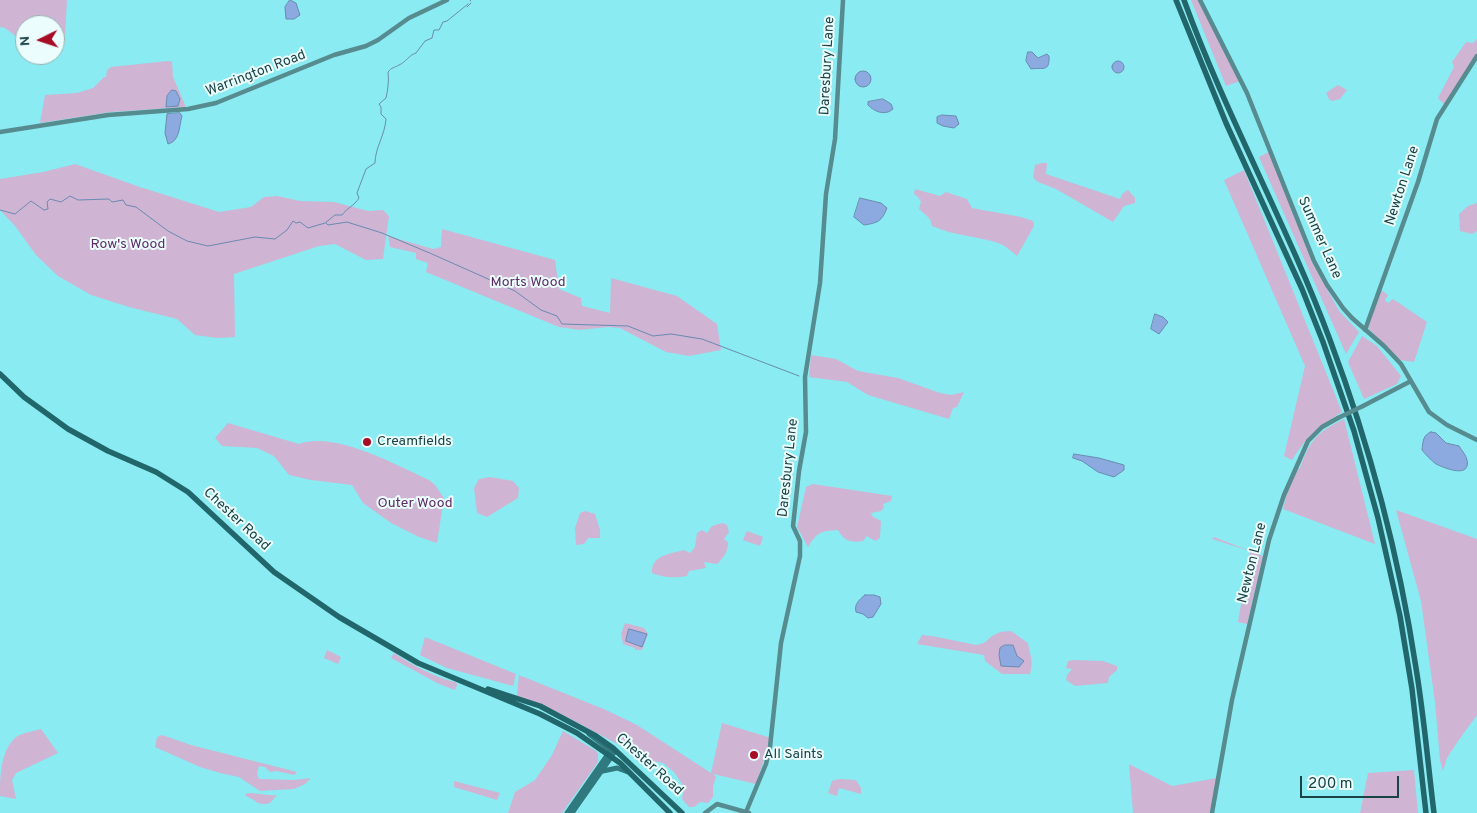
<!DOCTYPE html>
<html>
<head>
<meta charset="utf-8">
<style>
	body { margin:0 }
	#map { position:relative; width:1477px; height:813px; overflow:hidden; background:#8aebf2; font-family:Overpass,sans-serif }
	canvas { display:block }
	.north { position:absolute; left:15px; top:15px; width:50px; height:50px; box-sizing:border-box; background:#ecfdfe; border:1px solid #98b3b4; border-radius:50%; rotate:266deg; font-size:14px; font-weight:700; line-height:20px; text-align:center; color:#1a4346 }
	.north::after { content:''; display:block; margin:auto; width:18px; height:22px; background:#a60c26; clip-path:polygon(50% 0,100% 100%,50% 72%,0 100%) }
	.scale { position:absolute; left:1300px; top:776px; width:99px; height:22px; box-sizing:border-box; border:2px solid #1a4346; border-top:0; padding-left:6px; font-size:15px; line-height:18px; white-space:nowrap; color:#1a4346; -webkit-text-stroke:4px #ecfdfe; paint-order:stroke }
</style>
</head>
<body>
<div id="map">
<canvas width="1477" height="813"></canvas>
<div class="north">N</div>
<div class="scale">200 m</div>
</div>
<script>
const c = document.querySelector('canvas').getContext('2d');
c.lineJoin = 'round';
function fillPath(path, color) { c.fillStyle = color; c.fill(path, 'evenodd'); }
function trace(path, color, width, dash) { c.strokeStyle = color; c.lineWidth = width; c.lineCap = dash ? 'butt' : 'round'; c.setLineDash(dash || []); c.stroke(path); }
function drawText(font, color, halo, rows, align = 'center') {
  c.font = font + ' Overpass,sans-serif'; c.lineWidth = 4; c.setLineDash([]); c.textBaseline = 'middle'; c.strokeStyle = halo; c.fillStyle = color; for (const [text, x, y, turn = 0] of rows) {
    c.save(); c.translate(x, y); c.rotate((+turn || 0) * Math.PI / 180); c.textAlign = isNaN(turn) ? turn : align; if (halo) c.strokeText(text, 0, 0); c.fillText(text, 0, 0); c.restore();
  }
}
fillPath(new Path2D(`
	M0 0H67L65 35 55 34V25H25V38L21 40 5 28 0 27Z
	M1191 0H1199L1240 81 1226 86Z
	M1477 39V54L1445 105 1438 98 1454 67 1452 62 1466 42 1473 43Z
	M168 61 172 62 173 77 186 107 111 112 40 123 45 95 77 93 93 88 104 77H106L107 70 111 67Z
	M1338 85 1347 90 1340 99 1332 101 1329 99 1326 93Z
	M1269 152 1312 262 1339 311 1359 332 1346 354 1259 157Z
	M1042 163H1047L1046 174 1120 199 1122 194 1128 190 1135 198V203L1124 206 1113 222 1056 189 1038 182 1033 178 1035 165Z
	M75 164 140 187 219 212 251 207 264 197 277 196 300 201 334 202 368 211 383 210 389 216 383 259 366 260 335 244 319 246 234 274 235 337 217 338 195 335 177 319 129 307 91 295 58 276 36 255 15 226 0 210V179L43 172Z
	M1244 170 1342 412C1318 427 1307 436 1292 460L1284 456 1305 366 1224 180Z
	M915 189 940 196 946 192 967 199 972 208 1021 217 1033 221 1034 226 1017 256C1012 252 1007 247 1001 244 979 236 954 236 932 226L930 219 919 209 921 202 918 197 914 194Z
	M1477 203V231L1472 234 1460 231 1459 214 1468 206Z
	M442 229 555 260 559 289 581 298 582 306 610 313 611 278 677 296 717 324 721 350 689 356 666 352 620 328 608 327 580 330 559 327 426 272 428 263 416 259V253L390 247 388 236 433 249 441 247Z
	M1381 290 1388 295 1385 300 1388 303 1393 299 1427 322 1414 362 1400 360 1368 328Z
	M1362 336 1377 346 1401 376 1397 384 1364 399 1348 362Z
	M811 355 836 359 858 371 898 378 940 393 951 395 964 392 957 407 953 408 949 419 868 395 847 382 809 377Z
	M1344 419 1375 544 1283 509 1288 489 1298 469 1300 468C1310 440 1317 432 1344 419Z
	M228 423 299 444C336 431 395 465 429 480L435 485 444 498 437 543 419 537 391 523 363 503 352 485 311 480 289 475 274 456 257 448 222 446 215 438Z
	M490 477 513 481 519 488 518 498 487 517 477 513 474 488 479 479Z
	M813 484 892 496 891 501 883 504 884 507 881 511 871 513 873 517 881 521 880 538 875 541 867 536 863 541C851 543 844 541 838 530 821 531 817 532 808 547L797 527 806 487Z
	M1396 510 1477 539V715L1458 741 1447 758 1443 771 1440 760 1435 702 1421 601Z
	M585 511 595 514 600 530V538H588L584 544 576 545 575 528 580 513Z
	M722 523 727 525 729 532 724 539 728 542C728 552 724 557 717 564L704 562 706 568 689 571 687 576C675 578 664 578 652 573 651 555 670 554 684 550L690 553 695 547 697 533 702 530 707 533 712 526Z
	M747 531 763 537 760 546 743 540Z
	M1214 537 1263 556 1247 624 1238 622 1250 551 1212 539Z
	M625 623 644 628 648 634 642 650H635V648L623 644 621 634Z
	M1011 631 1028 643C1030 657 1034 658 1030 674H1002L985 661 984 655 917 644 922 635 932 636 976 645 984 643 992 636 1000 632Z
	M425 637 516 674 513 686 447 668 420 655Z
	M327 650 341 657 338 664 324 658Z
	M394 653C408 663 440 680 456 682L457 685 455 690 439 684 391 658Z
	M1073 660 1103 661 1117 666V670L1109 677 1108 683 1075 686 1066 680 1067 675 1072 669 1066 668 1068 661Z
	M519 675 606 710 637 725 711 773 722 723 771 738 756 784 713 774 716 777 713 786V797L708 803 700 802 694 807H689L682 799 684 787 674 772 663 763 639 759 627 749 557 712 517 696Z
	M41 729 58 753 16 773 12 780 16 799 0 796C0 778 0 752 15 738 20 733 34 731 41 729Z
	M563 731 596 751 598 754V762L562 813H508L515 792 535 780 552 755Z
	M162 735 191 745 297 772 294 775 276 771 270 772 265 767 259 766 257 774 259 779 295 780 311 778 305 784 294 789 260 791 239 777 220 773 200 767 155 747 157 737Z
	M1129 764 1172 786 1217 778 1211 813H1133Z
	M1414 770 1418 813H1360L1368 773Z
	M839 779 856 780 861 788V794L839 788 837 796 828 793 832 781Z
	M454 781 500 793 497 800 454 787Z
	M247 793C258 793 266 796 277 795L270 803C256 807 255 798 245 796Z`), '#cfb4d3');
const water = new Path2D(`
	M290 0 296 3 300 15 294 19H286L285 7Z
	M1028 52H1032L1038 58 1047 54 1049 56C1050 73 1042 67 1031 69L1026 61Z
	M1112 67a6 6 0 1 1 12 0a6 6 0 1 1-12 0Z
	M855 79a8 8 0 1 1 16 0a8 8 0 1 1-16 0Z
	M172 90 176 91 180 99 178 106 166 107 167 96Z
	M883 99 891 104 893 109C885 116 875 112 868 105V102Z
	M180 113 182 116C179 127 180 141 168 144L165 133 167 114Z
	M942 115 956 116 959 124 954 128 943 126 937 123V117Z
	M860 198 881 203 887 208C882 221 878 223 864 225L854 217Z
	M1155 314 1163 317 1168 322 1159 334 1151 329Z
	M1431 432 1436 433 1446 443 1459 446C1462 451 1466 455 1467 460 1471 479 1444 468 1436 464 1431 460 1426 455 1422 450 1423 441 1423 435 1431 432Z
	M1074 454 1099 458 1124 465V470L1114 477 1098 472 1082 461 1073 458Z
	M865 595H874L880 597 881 604 873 617 868 618 863 614 856 612C854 604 859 600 865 595Z
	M629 629 647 634 642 647 626 641Z
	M1005 645H1013L1017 656 1024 661 1019 667 1001 666 999 655 1000 648Z`);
fillPath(water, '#8caadf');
trace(water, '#6a8bb1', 1);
trace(new Path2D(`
	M470 1 471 0
	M467 7 471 3
	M0 210 15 214 31 201 44 210 48 209 47 202 50 199 61 202 70 196 78 200 109 199 112 202 123 200 126 205 136 207 168 231 187 241 208 246 255 237 275 239 287 230 293 221 296 223 300 222 308 228 325 223 335 215H342C347 208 354 206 359 198L357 193 366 169 375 163C375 148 385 135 386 119L381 114V107L379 104 386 98C388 90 389 79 388 72 392 67 394 68 399 65 406 62 409 55 416 53L425 41 432 38 434 30H439L443 22 447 21 468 4
	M326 223 328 225 347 222 382 233 432 254 515 291 541 310 557 316 562 324 628 326 653 336 671 334 702 339 799 376`), '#6a8bb1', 1);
trace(new Path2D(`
	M1200 0 1247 93 1314 261 1327 285 1343 308 1352 318 1384 346 1401 364 1429 412 1447 425 1477 440
	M0 132 108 115 188 109 216 103 334 55 366 46 378 40 409 18 447 0
	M1365 330 1418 182 1437 119 1477 56
	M1363 406 1411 381
	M746 812 766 764 770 747 781 643 800 556V541L793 526 799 471 806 432 805 377 820 283 826 194 835 139 843 0
	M705 813 717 804 749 813
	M1212 813 1232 700 1269 540 1284 495 1308 441 1322 427 1338 418`), '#568b8f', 4.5);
trace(new Path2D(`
	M589 734 614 753
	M603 771 617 768 628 772
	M567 813 608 754 612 753
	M572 813 612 756`), '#30797e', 5);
trace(new Path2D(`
	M1176 0 1226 123 1302 289 1323 342 1354 431 1378 518 1400 616 1412 689 1426 813
	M1184 0C1226 116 1287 224 1330 340 1370 446 1399 556 1416 668 1424 716 1428 765 1434 813
	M0 374 24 397 68 429 108 451 156 472 188 492 274 572 339 617 418 663 540 714 577 733 620 763 670 813
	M488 689 540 706 596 736 613 748 682 813`), '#21666b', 5.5);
trace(new Path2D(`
	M1338 418 1363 406`), '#568b8f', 4.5);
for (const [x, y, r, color] of [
	[367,442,5,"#a60c26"],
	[754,755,5,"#a60c26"]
]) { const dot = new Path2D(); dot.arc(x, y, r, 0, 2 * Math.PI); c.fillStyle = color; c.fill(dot); trace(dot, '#ecfdfe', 2); }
drawText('14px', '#1a4346', '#ecfdfe', [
	["Daresbury Lane",828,66,-87],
	["Warrington Road",256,74,-21],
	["Newton Lane",1403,186,-72],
	["Summer Lane",1319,238,66],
	["Daresbury Lane",789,468,-84],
	["Chester Road",236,520,43],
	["Newton Lane",1253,563,-76],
	["Chester Road",649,765,42]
]);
drawText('14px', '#5f2b67', '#ecfdfe', [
	["Row's Wood",128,245],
	["Morts Wood",528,283],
	["Outer Wood",415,504]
]);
drawText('14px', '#1a4346', '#ecfdfe', [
	["Creamfields",377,442],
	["All Saints",764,755]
], 'left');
</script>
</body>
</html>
